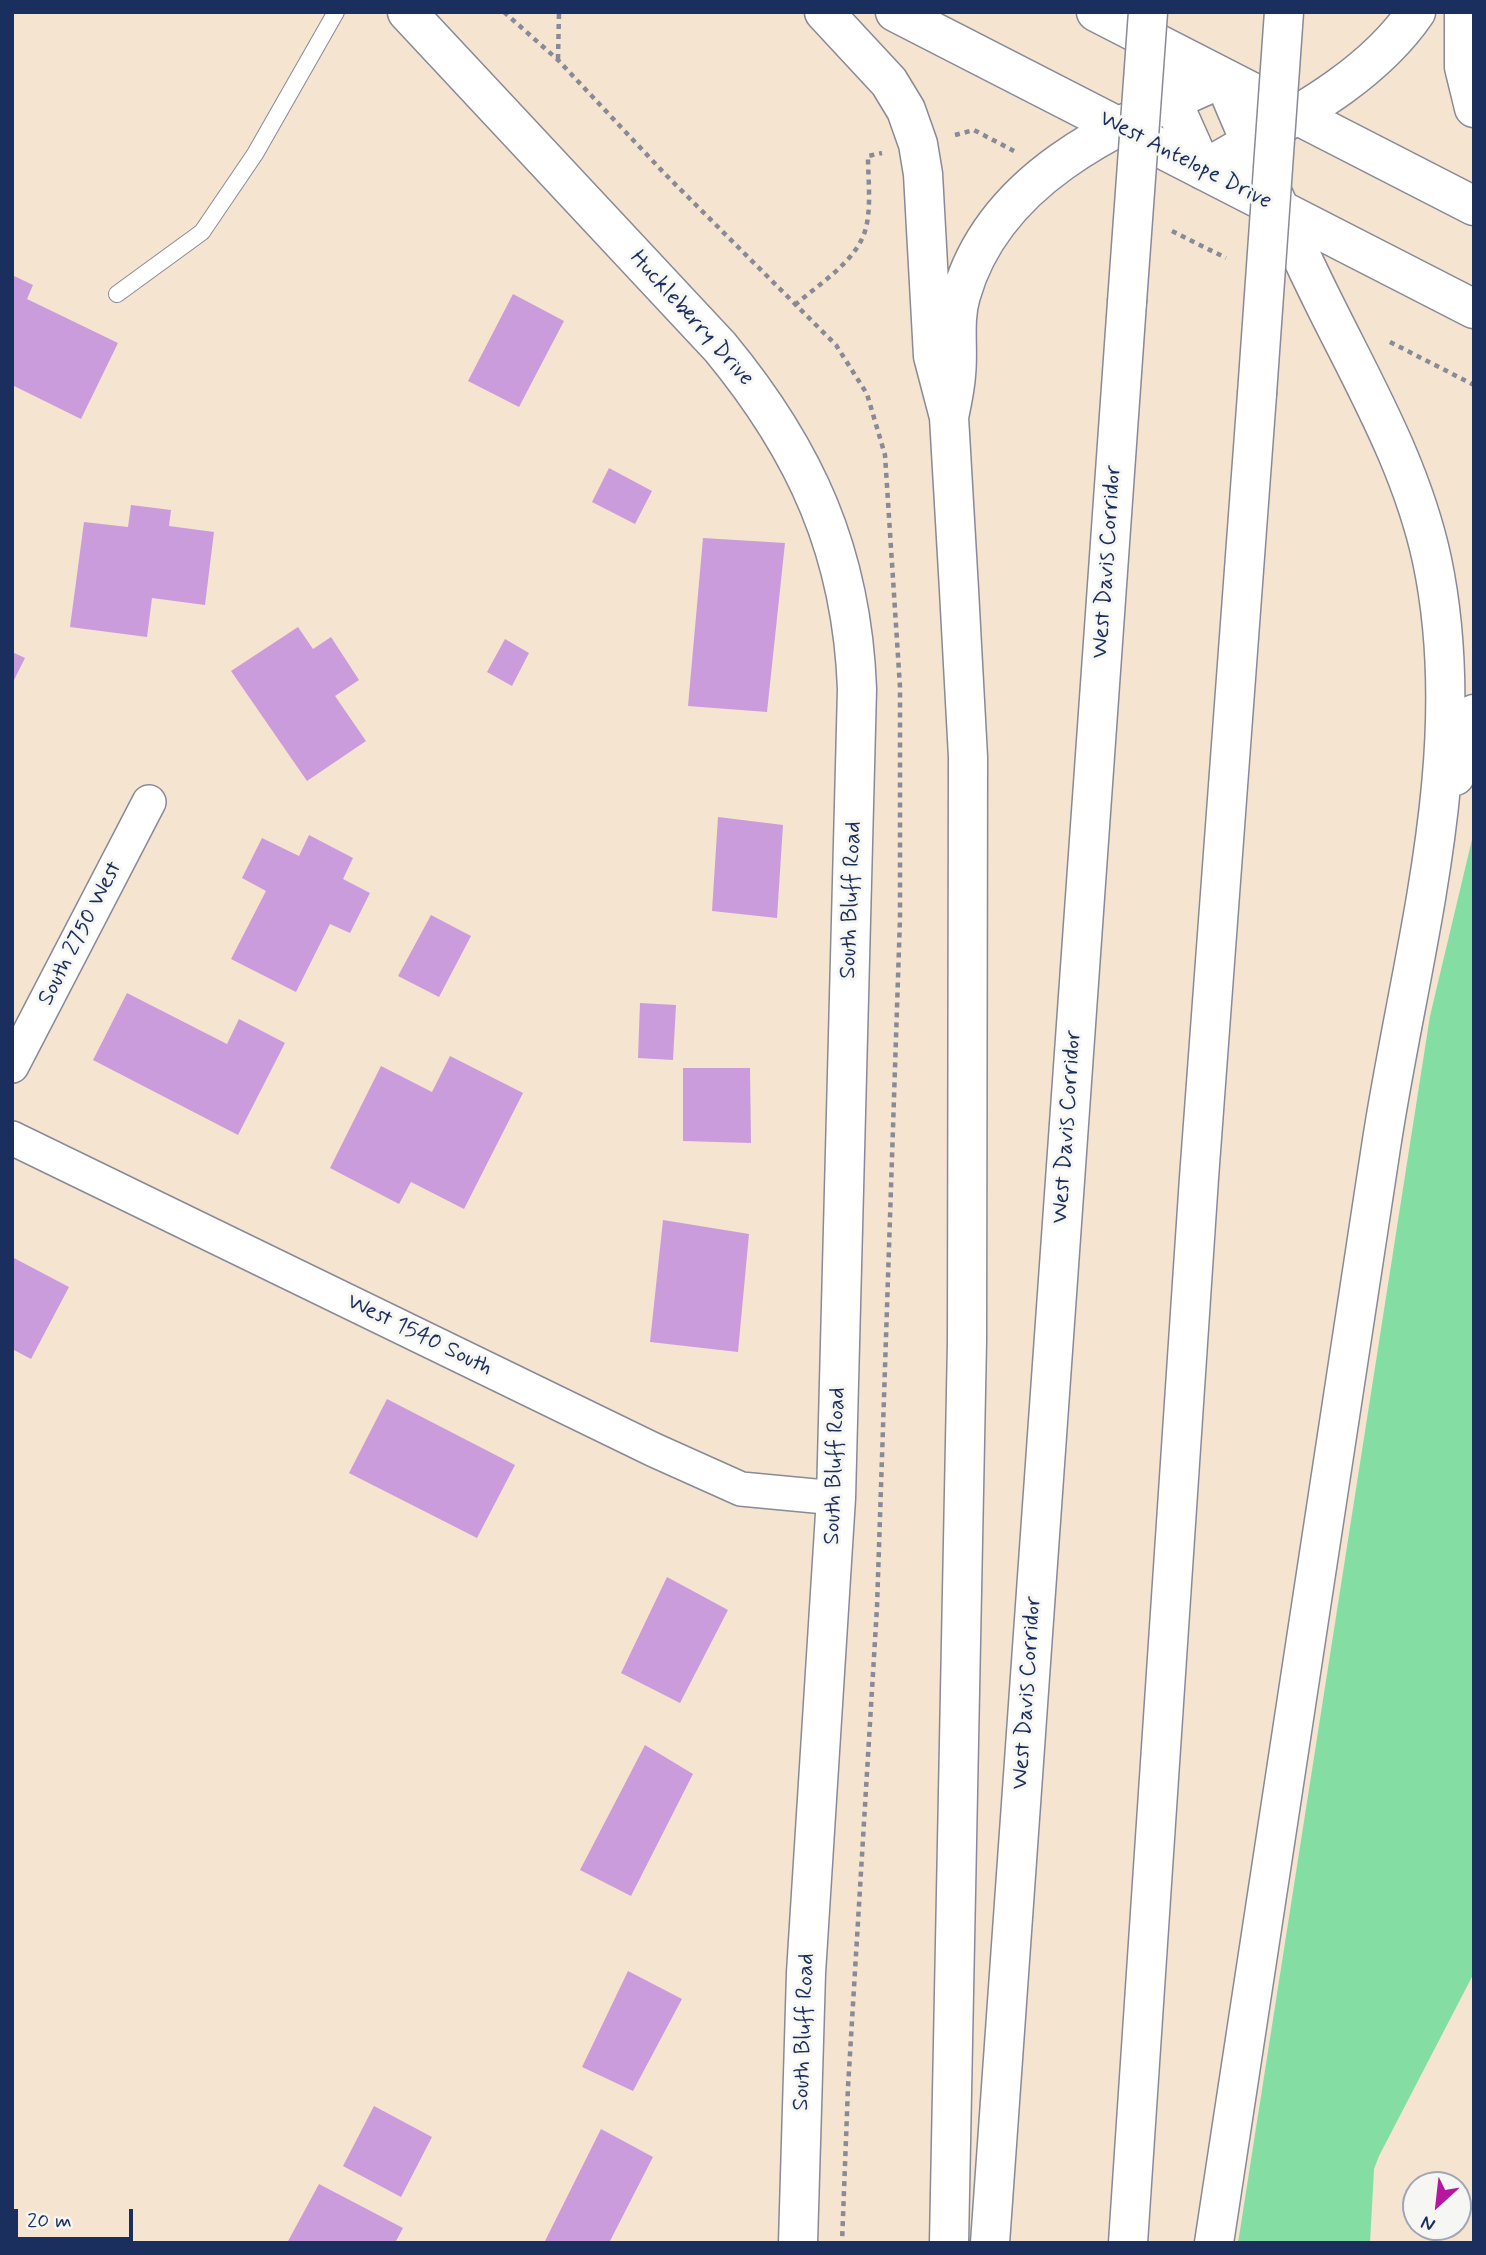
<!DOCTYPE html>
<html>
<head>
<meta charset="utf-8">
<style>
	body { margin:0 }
	#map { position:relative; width:1486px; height:2255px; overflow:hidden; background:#f5e4d0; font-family:Mynerve,sans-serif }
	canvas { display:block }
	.frame { position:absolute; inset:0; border:14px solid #1b2f5e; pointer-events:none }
	.north { position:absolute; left:1402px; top:2171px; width:70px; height:70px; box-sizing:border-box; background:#f6f6f2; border:2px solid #9ea6b7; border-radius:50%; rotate:207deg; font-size:19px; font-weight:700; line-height:28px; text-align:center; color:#1b2f5e }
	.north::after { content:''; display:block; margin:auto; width:24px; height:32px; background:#b5179e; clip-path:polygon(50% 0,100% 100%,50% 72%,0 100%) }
	.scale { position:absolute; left:14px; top:2209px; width:119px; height:32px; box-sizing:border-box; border:4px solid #1b2f5e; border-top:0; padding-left:9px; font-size:21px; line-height:24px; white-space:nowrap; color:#1b2f5e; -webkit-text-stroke:5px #f6f6f2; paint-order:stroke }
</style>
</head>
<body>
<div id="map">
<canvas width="1486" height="2255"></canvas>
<div class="frame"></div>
<div class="north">N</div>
<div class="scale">20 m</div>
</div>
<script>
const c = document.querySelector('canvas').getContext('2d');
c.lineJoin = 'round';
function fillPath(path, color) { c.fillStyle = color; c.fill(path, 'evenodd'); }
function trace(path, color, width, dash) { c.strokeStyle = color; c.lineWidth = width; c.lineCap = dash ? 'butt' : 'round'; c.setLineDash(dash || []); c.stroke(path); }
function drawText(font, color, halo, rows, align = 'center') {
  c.font = font + ' Mynerve,sans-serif'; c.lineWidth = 6; c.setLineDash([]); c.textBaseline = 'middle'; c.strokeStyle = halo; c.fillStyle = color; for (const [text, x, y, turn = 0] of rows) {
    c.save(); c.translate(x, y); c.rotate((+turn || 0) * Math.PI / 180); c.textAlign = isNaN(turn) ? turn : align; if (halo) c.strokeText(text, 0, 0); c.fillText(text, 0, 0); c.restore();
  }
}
fillPath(new Path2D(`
	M1474 831V1973L1379 2156 1374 2169 1370 2243H1238L1430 1016Z`), '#84dea4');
fillPath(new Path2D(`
	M12 275 33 285 27 299 118 343 81 419 12 385Z
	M513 294 564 321 519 407 468 381Z
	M609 468 652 491 635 524 592 502Z
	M131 505 171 510 169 526 214 532 205 605 152 598 147 637 70 627 84 522 128 527Z
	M703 538 785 543 767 712 688 706Z
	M298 627 313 649 331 637 359 680 335 696 366 741 307 781 231 671Z
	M505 639 529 653 512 686 487 672Z
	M12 652 25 658 12 684Z
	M718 817 783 825 777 918 712 911Z
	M309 835 353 858 343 879 370 893 350 933 330 924 296 992 231 959 266 891 242 878 262 838 299 856Z
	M431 915 471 936 439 997 398 976Z
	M127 993 227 1044 239 1019 285 1043 238 1135 93 1060Z
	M640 1003 676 1005 673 1060 638 1058Z
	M450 1056 523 1093 464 1209 411 1182 399 1204 330 1168 381 1066 432 1092Z
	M683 1068H750L751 1143 683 1141Z
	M663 1220 749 1234 738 1352 650 1342Z
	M12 1257 69 1287 31 1359 12 1349Z
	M387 1399 515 1465 477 1538 349 1473Z
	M667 1577 728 1610 680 1703 621 1673Z
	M645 1745 693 1774 631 1896 580 1870Z
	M628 1971 682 1999 633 2091 582 2067Z
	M374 2106 432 2137 401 2197 343 2166Z
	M601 2129 653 2157 609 2243H544Z
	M319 2184 403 2228 395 2243H287Z`), '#cb9cdc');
const lane = new Path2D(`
	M117 294 202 232 255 154 336 12`);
const street = new Path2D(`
	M12 1066 149 802
	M12 1138 654 1450 741 1489 836 1498`);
const secondary = new Path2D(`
	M407 12 720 347C806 451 852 553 857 689L836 1498 806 1973 798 2243`);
const primary = new Path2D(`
	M895 12 1474 309
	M1096 12 1474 206`);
const highway = new Path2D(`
	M824 12 889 82 906 110 918 144 923 174 933 356 949 417 959 590 968 757 967 1341 949 2243
	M1464 12V67L1474 108
	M1162 78 1203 170C1277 125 1366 85 1416 12
	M949 417C952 403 955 389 956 375 959 348 953 322 961 295 995 175 1119 124 1223 78 1255 154 1287 229 1324 303 1365 386 1412 467 1432 560 1473 755 1410 955 1381 1147 1326 1512 1267 1877 1214 2243
	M1455 776 1474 714
	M990 2243 1127 302
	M1128 2243 1199 1178 1257 394`);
trace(lane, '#888a97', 18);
trace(street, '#888a97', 36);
trace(secondary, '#888a97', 41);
trace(primary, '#888a97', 41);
trace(highway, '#888a97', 41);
trace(new Path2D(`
	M504 12 558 60 665 174 836 345 867 394 885 455 900 687V918L877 1607 848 2087 842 2243
	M558 59 559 12
	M955 135 974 130 1014 151
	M1172 231 1226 258
	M795 305C821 282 861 259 867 223 871 201 868 178 868 156L882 153
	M1390 342 1474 385`), '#888a97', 4.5, [5, 5]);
trace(lane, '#fff', 16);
trace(street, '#fff', 33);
trace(secondary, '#fff', 38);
trace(primary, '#fff', 38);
trace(highway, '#fff', 38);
const highwayBridge = new Path2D(`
	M1127 302 1148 12
	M1257 394 1284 12`);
trace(highwayBridge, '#888a97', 41, []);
trace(highwayBridge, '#fff', 38);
drawText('23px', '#1b2f5e', '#f6f6f2', [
	["West Antelope Drive",1185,161,27],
	["Huckleberry Drive",691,319,48],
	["West Davis Corridor",1108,562,-86],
	["South Bluff Road",852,900,-88],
	["South 2750 West",81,934,-63],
	["West Davis Corridor",1068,1127,-86],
	["West 1540 South",419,1336,26],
	["South Bluff Road",836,1466,-88],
	["West Davis Corridor",1028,1693,-86],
	["South Bluff Road",805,2032,-88]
]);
</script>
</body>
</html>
